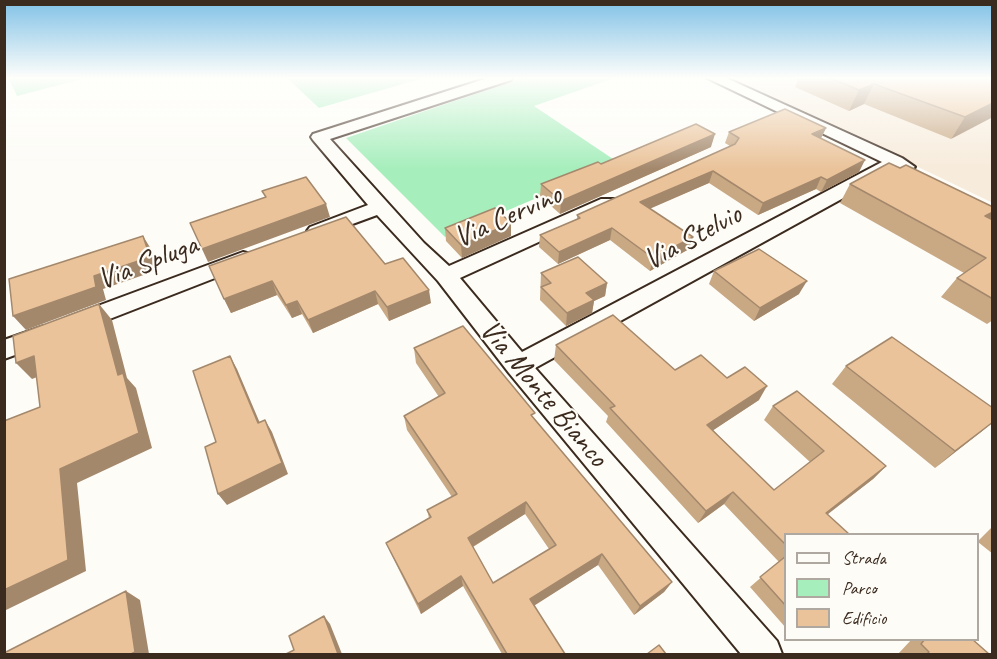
<!DOCTYPE html>
<html>
<head>
<meta charset="utf-8">
<style>
	body { margin:0 }
	#map { position:relative; width:997px; height:659px; overflow:hidden; background:#fdfcf7; font-family:Caveat,sans-serif }
	canvas { display:block }
	.frame { position:absolute; inset:0; border:6px solid #3b2a1e; pointer-events:none }
	.legend { position:absolute; left:784px; top:533px; width:195px; height:108px; box-sizing:border-box; background:#fdfcf7; border:2px solid #afa8a0; margin:0; padding:8px 10px; list-style:none; font-size:18px; color:#3b2a1e }
	.legend li { display:flex; align-items:center; gap:12px; height:30px }
	.legend b { width:30px; border:2px solid #afa8a0 }
</style>
</head>
<body>
<div id="map">
<canvas width="997" height="659"></canvas>
<div class="frame"></div>
<ul class="legend">
<li><b style="height:8px;background:#fdfcf7"></b>Strada</li>
<li><b style="height:16px;background:#a6eebc"></b>Parco</li>
<li><b style="height:16px;background:#eac39a"></b>Edificio</li>
</ul>
</div>
<script>
const c = document.querySelector('canvas').getContext('2d');
c.lineJoin = 'round';
function fillPath(path, color) { c.fillStyle = color; c.fill(path, 'evenodd'); }
function trace(path, color, width, dash) { c.strokeStyle = color; c.lineWidth = width; c.lineCap = dash ? 'butt' : 'round'; c.setLineDash(dash || []); c.stroke(path); }
function drawText(font, color, halo, rows, align = 'center') {
  c.font = font + ' Caveat,sans-serif'; c.lineWidth = 4.5; c.setLineDash([]); c.textBaseline = 'middle'; c.strokeStyle = halo; c.fillStyle = color; for (const [text, x, y, turn = 0] of rows) {
    c.save(); c.translate(x, y); c.rotate((+turn || 0) * Math.PI / 180); c.textAlign = isNaN(turn) ? turn : align; if (halo) c.strokeText(text, 0, 0); c.fillText(text, 0, 0); c.restore();
  }
}
fillPath(new Path2D(`
	M731 77H992V201L991 202Z`), '#f7ebdb');
fillPath(new Path2D(`
	M8 77H89L17 96Z
	M286 77H427L319 108Z
	M525 77H617L534 106 619 163 445 237 346 138Z`), '#a6eebc');
const minor = new Path2D(`
	M491 77H513L511 80 330 139 424 243 449 266 601 199H615L618 203 615 207 460 278 522 352 882 162 705 77H724L902 158 915 167 906 172 896 169 535 368 777 641 782 654H741L509 373 438 281 377 215 317 237 310 235 307 231 310 227 368 205 313 140 311 137 313 134Z
	M243 252 251 254 254 259 251 264 84 329 76 332 68 329 64 323 68 317Z
	M44 326 53 329 56 335 53 341 4 359V340Z`);
trace(minor, '#3b2a1e', 4);
fillPath(minor, '#fdfcf7');
fillPath(new Path2D(`
	M799 77H993L951 139 864 104 849 111 795 87Z
	M826 128 821 138 859 172 821 192 816 189 758 215 709 183 650 208 689 249 650 271 610 240 558 264 539 247 540 235 577 219V215L730 146 725 143 729 132Z
	M711 147 560 214 540 196 541 184 601 164Z
	M850 184 993 207V215L990 219 993 220V320L987 324 941 297 957 278 964 273 840 203Z
	M511 223V236L462 258 446 241 445 228Z
	M385 264 431 303 389 321 378 304 313 333 302 314 292 318 277 295 231 313 209 266Z
	M714 271 799 294 754 321 709 284Z
	M541 273 607 283 605 296 594 301 592 313 566 326 540 300Z
	M556 345 675 370 727 378 759 400 713 430 774 490 810 462 764 420 773 406 886 466 873 479 827 514 786 534V628L750 587 779 562 724 504 698 523 606 422 608 416 554 360Z
	M414 348 534 418 672 582 664 592 634 615 598 565 534 605 565 654H502L463 586 421 614 391 554 386 543 429 518 427 510 452 497 407 430 404 416 439 397 416 363ZM525 514 549 549 493 583 473 547Z
	M846 366 993 422 935 468 832 384Z
	M993 526V554L978 542V541Z
	M912 639H972L989 654H898Z`), '#c9a884');
fillPath(new Path2D(`
	M874 84 864 104 849 111 859 90Z
	M993 103V117L951 139 965 117Z
	M826 128 820 140 812 134Z
	M715 134 711 147 560 214 561 201Z
	M865 160 859 172 821 192 827 180Z
	M713 171 709 183 638 214 640 202Z
	M821 177 816 189 758 215 763 203Z
	M326 204 330 217 208 262 202 249Z
	M993 212V215L982 228 985 216Z
	M511 223V236L462 258 461 245Z
	M612 228 610 240 558 264 559 252Z
	M143 236 151 249 158 270 103 289 106 300 26 330 13 316 94 276Z
	M693 237 689 249 650 271 653 258Z
	M272 281 277 295 231 313 224 299Z
	M807 281 799 294 754 321 760 308Z
	M607 283 605 296 594 301 592 313 566 326 567 313 586 293Z
	M429 290 431 303 389 321 387 307Z
	M375 291 378 304 313 333 308 320Z
	M297 301 302 314 292 318 286 305Z
	M99 304 112 320 127 378 136 388 152 448 77 483 86 571 4 611V590L60 469 118 375Z
	M34 356 50 372 32 379 16 363Z
	M230 356 237 369 265 435 258 423Z
	M767 386 759 400 700 439 707 425Z
	M265 420 272 432 288 474 227 505 218 494Z
	M993 422 981 432 935 468 955 451Z
	M886 466 873 479 814 525 826 513Z
	M733 492 724 504 698 523 706 511Z
	M526 502 525 514 469 549 468 538Z
	M602 554 598 565 529 609 530 599Z
	M461 576 463 586 421 614 418 604Z
	M672 582 664 592 634 615 640 606Z
	M126 591 140 600 149 654H131Z
	M324 616 330 624 342 654H338Z`), '#a4886c');
const building = new Path2D(`
	M828 77H993V103L965 117 874 84 859 90Z
	M785 109 826 128 812 134 865 160 827 180 821 177 763 203 713 171 640 202 693 237 653 258 612 228 559 252 540 235 580 218 577 215 735 144 739 138 729 132Z
	M696 124 715 134 561 201 541 184 598 162 601 164Z
	M889 163 900 168 906 165 993 207V212L985 216 993 220V299L957 278 986 258 850 184Z
	M306 177 326 204 202 249 190 223 266 197 262 191Z
	M495 208 511 223 461 245 445 228Z
	M346 217 385 264 403 258 429 290 387 307 375 291 308 320 297 301 286 305 272 281 224 299 209 266Z
	M143 236 150 257 94 276 96 287 13 316 9 279Z
	M759 249 807 281 760 308 714 271Z
	M578 257 607 283 586 293 594 300 567 313 541 287 551 283 541 273Z
	M99 304 118 375 123 373 139 433 60 469 68 560 4 590V421L40 407 34 356 16 363 13 336Z
	M613 315 675 370 701 355 727 378 745 367 767 386 707 425 774 490 824 451 773 406 797 391 886 466 826 513 849 534H786V545L733 492 706 511 610 408 615 406 556 345Z
	M463 326 535 413 531 415 672 582 640 606 602 554 530 599 565 654H507L461 576 418 604 386 543 431 517 427 510 457 494 404 416 445 393 414 348ZM526 502 556 545 493 583 468 538Z
	M892 337 993 408V422L955 451 846 366Z
	M230 356 258 423 265 420 282 463 218 494 205 447 216 442 193 371Z
	M786 556V606L760 577Z
	M126 591 135 652 131 654H4V653Z
	M324 616 338 654H286L294 650 289 636Z
	M925 639H972L989 654H927L929 652 921 644Z
	M659 645 666 654H647Z`);
fillPath(building, '#eac39a');
trace(building, '#a4886c', 1.5);
const sky = c.createLinearGradient(0, 0, 0, 169);
sky.addColorStop(0, '#80c1e6');
sky.addColorStop(0.46, '#fefefb');
sky.addColorStop(1, '#fefefb00');
c.fillStyle = sky;
c.fillRect(0, 0, 997, 169);
drawText('30px', '#3b2a1e', '#fdfcf7', [
	["Via Cervino",508,217,-24],
	["Via Stelvio",693,238,-28],
	["Via Spluga",148,263,-21],
	["Via Monte Bianco",543,394,50]
]);
</script>
</body>
</html>
